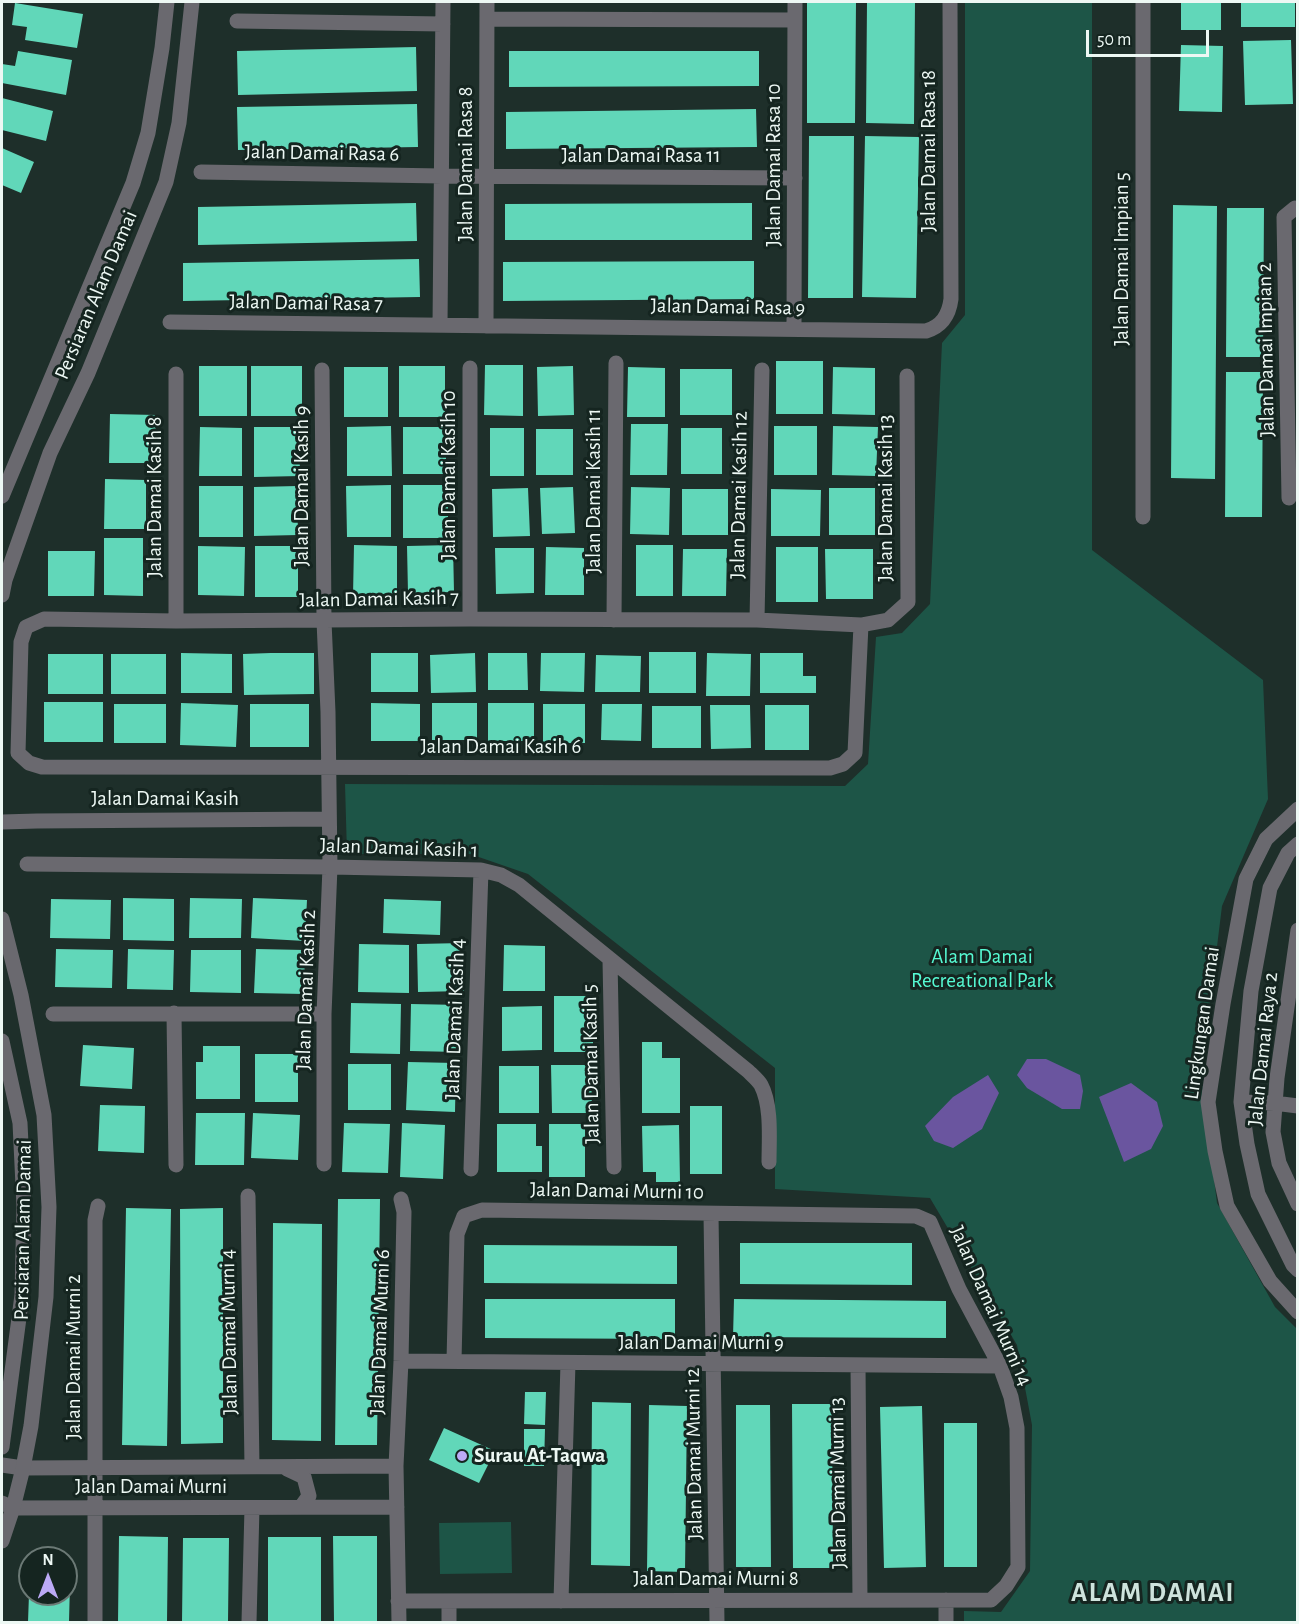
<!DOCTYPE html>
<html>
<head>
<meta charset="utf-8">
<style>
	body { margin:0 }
	#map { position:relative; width:1299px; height:1624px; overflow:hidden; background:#1e2f2a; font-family:"Alegreya Sans",sans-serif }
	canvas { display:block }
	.frame { position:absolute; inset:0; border:3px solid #edf8f4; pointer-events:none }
	.north { position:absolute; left:18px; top:1546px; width:60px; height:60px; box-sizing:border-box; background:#152520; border:2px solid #6b7975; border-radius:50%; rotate:0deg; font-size:16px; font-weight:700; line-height:24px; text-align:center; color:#edf8f4 }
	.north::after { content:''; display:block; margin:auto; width:21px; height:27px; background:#bcaaf6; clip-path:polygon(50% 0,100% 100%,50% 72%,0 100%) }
	.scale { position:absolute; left:1086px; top:30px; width:123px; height:27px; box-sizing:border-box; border:3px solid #edf8f4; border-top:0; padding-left:8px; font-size:18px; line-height:21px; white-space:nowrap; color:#edf8f4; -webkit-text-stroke:4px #152520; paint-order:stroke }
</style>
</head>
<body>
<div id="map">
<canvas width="1299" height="1624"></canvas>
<div class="frame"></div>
<div class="north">N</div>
<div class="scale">50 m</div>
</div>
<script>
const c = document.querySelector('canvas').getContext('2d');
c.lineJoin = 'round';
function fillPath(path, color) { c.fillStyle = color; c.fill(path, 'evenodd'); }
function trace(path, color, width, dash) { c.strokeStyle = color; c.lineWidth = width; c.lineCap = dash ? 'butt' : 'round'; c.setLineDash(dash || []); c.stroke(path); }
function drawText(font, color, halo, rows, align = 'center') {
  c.font = font + ' "Alegreya Sans",sans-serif'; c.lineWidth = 6; c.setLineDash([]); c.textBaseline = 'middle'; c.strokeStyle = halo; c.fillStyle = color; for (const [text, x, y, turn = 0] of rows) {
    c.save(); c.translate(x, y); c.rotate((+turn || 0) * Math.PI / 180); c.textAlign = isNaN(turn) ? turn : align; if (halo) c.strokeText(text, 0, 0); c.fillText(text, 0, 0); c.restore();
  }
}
fillPath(new Path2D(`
	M965 2H1092V550L1263 680 1268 799 1222 906 1201 1077 1217 1203 1275 1307 1297 1329V1622H964V1611L1001 1612 1030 1571 1032 1425 1017 1345 930 1198 775 1189V1068L528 874 470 854H347L345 784 845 786 868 764 876 637 902 633 930 604 942 343 965 315Z
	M511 1522 512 1573 440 1574 439 1523Z`), '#1d5547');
fillPath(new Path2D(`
	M1027 1059H1046L1080 1075 1083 1091 1080 1109H1062L1027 1088 1017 1075Z
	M988 1075 999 1093 982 1129 953 1148 934 1141 925 1126 953 1097Z
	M1131 1083 1157 1102 1163 1126 1151 1149 1124 1162 1099 1097Z`), '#6a559f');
fillPath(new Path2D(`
	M807 2H856L855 123H807Z
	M867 2H915L914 124 866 123Z
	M1181 2H1221V30H1181Z
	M1241 2H1295V27H1241Z
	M15 3 83 14 77 48 25 40 27 27 12 25Z
	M1291 40 1293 104 1245 105 1243 41Z
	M1181 45 1223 46 1222 112 1179 111Z
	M416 47 417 91 238 95 237 51Z
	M18 51 72 60 66 95 2 83V64L15 66Z
	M509 51H759V86L509 87Z
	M2 98 53 111 46 141 2 130Z
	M417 104 418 147 238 150 237 107Z
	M756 109 757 147 506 149V112Z
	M809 136H854L853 298H808Z
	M865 136 919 137 916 298 862 297Z
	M2 148 34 162 21 193 2 185Z
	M416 203 417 241 198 245V207Z
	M752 203V240H505V204Z
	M1173 205 1217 206 1215 479 1171 478Z
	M1227 208H1264L1263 357H1226Z
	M419 259 420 297 183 301V263Z
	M754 261V299L503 301V262Z
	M776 361H823V414H776Z
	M485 365H523V416L484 415Z
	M199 366H247V416H199Z
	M251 366H302V416H251Z
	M399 366H445V417H399Z
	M573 366 574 415 538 416 537 367Z
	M344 367H388V417H344Z
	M628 367 665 368V417H627Z
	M833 367 875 368V415L832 414Z
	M680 369H732V415H680Z
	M1226 372H1263L1262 517H1225Z
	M110 414 156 415 155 463H109Z
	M631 424H668L667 475H630Z
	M391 426 392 476H347V427Z
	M774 426H817V475H774Z
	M833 426 878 427 876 476 832 475Z
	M200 427 242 428V476H199Z
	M254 427H299L300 476 254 477Z
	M403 427H446V474H403Z
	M490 428H524V476H490Z
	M681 428H722V474H681Z
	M536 429H573V475H536Z
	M105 479 146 480V529H104Z
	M391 485V537H347L346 486Z
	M403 485H448V538H403Z
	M199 486H243V537H199Z
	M297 486 298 535 254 536V487Z
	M573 487 575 533 542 534 540 488Z
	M631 487 670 488 669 535 630 534Z
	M528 488 530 536 493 537 492 489Z
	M829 488H875V535H829Z
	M682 489H728V535H682Z
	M771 489 821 490 820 536H771Z
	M104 538H143V596L104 595Z
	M354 545 397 546V597L353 596Z
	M453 545 454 592 408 593 407 546Z
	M636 545H673V596H636Z
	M198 546 245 547 244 596 198 595Z
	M255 546H298V597H255Z
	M546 547 584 548V595H545Z
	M776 547H818V602H776Z
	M495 548H534V593L496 594Z
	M683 549H727L726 596H682Z
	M825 549H873V599H826Z
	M48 551H95L94 596H48Z
	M649 652H696V693H649Z
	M181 653 232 654V693H181Z
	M271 653H314V694L244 695 243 654Z
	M371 653H418V692H371Z
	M475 653 476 692 431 693 430 655Z
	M488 653H527L528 690H488Z
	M541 653H585L584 692 540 691Z
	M707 653 751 654 750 696H706Z
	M760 653H803V676H816V693H760Z
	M48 654H103V694H48Z
	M111 654H166V694H111Z
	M596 655 641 656 640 692H595Z
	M44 702H103V742H44Z
	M181 703 238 705 236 747 180 745Z
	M371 703 420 704V741H371Z
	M432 703H477V740H432Z
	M488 703H534V741H488Z
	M114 704H166V743H114Z
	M250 704H309V747H250Z
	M543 704H585V743H543Z
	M602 704H642L641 741 601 740Z
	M710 705H750L751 748 711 749Z
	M765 705H809V750H765Z
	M652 706H701V748H652Z
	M123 898 174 899V941L123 940Z
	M190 898 242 899 241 938H189Z
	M253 898 307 900 305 941 251 938Z
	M51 899 111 900 110 939 50 938Z
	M384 899 441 901 440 935 383 933Z
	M463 943 464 991 418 992 417 944Z
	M359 944 409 945V993L358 992Z
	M504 945 545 946V991H503Z
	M56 949 113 950 112 988 55 987Z
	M128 949 174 950 173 990 127 989Z
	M256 949 305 950 304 994 254 993Z
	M191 950H241V993L190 992Z
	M554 996H593V1052H554Z
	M351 1003 401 1004 400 1054 350 1053Z
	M411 1004 461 1005 460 1052 410 1051Z
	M542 1006V1050L502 1051V1007Z
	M642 1042H662V1058H680V1113H642Z
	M83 1045 134 1048 132 1089 80 1086Z
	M203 1046H240V1099H196V1062H203Z
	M255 1054H298V1102H255Z
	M408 1062 456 1063 455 1112 406 1110Z
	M348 1064H391V1110H348Z
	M551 1065H591L592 1113H552Z
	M499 1066H539V1113H499Z
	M100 1105 145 1106 144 1153 98 1151Z
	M690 1106H722V1174H690Z
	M196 1113H245L244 1165H195Z
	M253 1113 300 1115 298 1160 251 1158Z
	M344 1123 390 1124 388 1173 342 1172Z
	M402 1123 445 1125 443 1179 400 1177Z
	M497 1124H536V1146H542V1172H497Z
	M549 1124H585V1177H549Z
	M679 1125 680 1182H656V1172H643L642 1126Z
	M338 1199H380L377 1445H335Z
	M126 1208 171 1209 167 1446 122 1445Z
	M223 1208V1443L181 1444 180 1209Z
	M273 1223 322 1224 321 1441 272 1440Z
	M740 1243H912V1285L740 1284Z
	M484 1245 677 1246V1284L484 1283Z
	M485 1299H675V1339L485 1338Z
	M734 1299 946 1301V1338L733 1337Z
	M525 1392H546L545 1425 524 1424Z
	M592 1402 631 1403 630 1566 591 1565Z
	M792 1404H832L833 1568H793Z
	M649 1405 687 1406 685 1572 647 1571Z
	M736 1405H770L771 1567H736Z
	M922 1406 926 1567 884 1568 880 1407Z
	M944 1423H977V1567H944Z
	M444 1428 495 1451 479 1483 429 1460Z
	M524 1429H545L544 1466H524Z
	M119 1536 168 1537 167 1622H118Z
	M333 1536H377V1622H334Z
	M268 1537H321V1622H268Z
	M183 1538H229L228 1622H182Z
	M66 1584H70L69 1622H28L29 1594H66Z`), '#61d7b9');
trace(new Path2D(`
	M1143 2V517
	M487 19 795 20
	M237 21 443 24
	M201 172 442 176 795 178
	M170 322 926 331C942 326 949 315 951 299L950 2
	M440 325 443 2
	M486 326 487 2
	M794 329 795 2
	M470 368V619
	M322 370 324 621 328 712 330 867 324 1014V1164
	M176 374V621
	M1289 498 1284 217 1295 208 1298 209
	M614 620 616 363
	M757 620 762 370
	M861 625 855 753 843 764 830 768 42 767 29 763 18 753 21 642 26 627 44 619 176 621 470 619 757 620 861 625 888 620 908 602 907 376
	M1298 809 1266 839 1246 879 1223 1004 1208 1102 1215 1151 1227 1206 1270 1281 1298 1312
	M2 822 37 821 329 819
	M1298 844 1288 853 1270 888 1251 991 1241 1102 1247 1144 1258 1194 1293 1265 1298 1270
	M27 864 330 867 481 870 501 875 519 885 748 1071C752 1075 758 1080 761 1085 772 1106 769 1139 769 1162
	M1298 930 1277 1078 1273 1132 1279 1163 1298 1204
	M610 960 614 1167
	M174 1013 176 1165
	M53 1014H324
	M1241 1102 1274 1103 1298 1106
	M471 1169 481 870
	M248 1196 252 1467
	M711 1214 717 1622
	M401 1361 1000 1366
	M858 1365 860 1600
	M2 1465 23 1468 396 1466
	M287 1469 304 1477 309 1496 301 1507
	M2 1503 13 1508 397 1507
	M398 1601 991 1600 1006 1586 1018 1567 1017 1428 1011 1397 1000 1366 959 1289 930 1222 916 1216 482 1210 464 1216 457 1234 454 1361
	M561 1601 568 1363
	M95 1622V1220L98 1206
	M249 1622 252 1508
	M399 1622 396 1466 401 1361 404 1212 401 1199
	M449 1622V1601
	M946 1622V1600`), '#6a696f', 15);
trace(new Path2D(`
	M2 496 133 183 148 133 162 48 167 2
	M2 595 5 580 50 453 88 373 166 182 179 123 192 2
	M2 919 21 995 44 1115 49 1207 46 1297 31 1426 23 1468 13 1508 2 1541
	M2 1041 20 1123 24 1207 22 1295 2 1447`), '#6a696f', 15);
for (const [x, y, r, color] of [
	[462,1456,6,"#bcaaf6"]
]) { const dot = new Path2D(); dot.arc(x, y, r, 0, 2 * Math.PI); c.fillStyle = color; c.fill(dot); trace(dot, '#152520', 2); }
drawText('21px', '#edf8f4', '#152520', [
	["Jalan Damai Rasa 18",929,151,-90],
	["Jalan Damai Rasa 6",322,153,1],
	["Jalan Damai Rasa 11",641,156],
	["Jalan Damai Rasa 8",466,164,-90],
	["Jalan Damai Rasa 10",774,165,-90],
	["Jalan Damai Impian 5",1122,259,-90],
	["Persiaran Alam Damai",96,295,-67],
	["Jalan Damai Rasa 7",306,303,1],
	["Jalan Damai Rasa 9",728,307,1],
	["Jalan Damai Impian 2",1266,350,-91],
	["Jalan Damai Kasih 10",449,475,-90],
	["Jalan Damai Kasih 9",302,486,-90],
	["Jalan Damai Kasih 11",594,491,-90],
	["Jalan Damai Kasih 12",739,495,-89],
	["Jalan Damai Kasih 8",155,497,-90],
	["Jalan Damai Kasih 13",886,498,-90],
	["Jalan Damai Kasih 7",379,599,-1],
	["Jalan Damai Kasih 6",501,747],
	["Jalan Damai Kasih",165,799],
	["Jalan Damai Kasih 1",399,848,2],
	["Jalan Damai Kasih 2",306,990,-88],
	["Jalan Damai Kasih 4",455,1019,-88],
	["Lingkungan Damai",1202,1023,-82],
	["Jalan Damai Raya 2",1263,1049,-84],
	["Jalan Damai Kasih 5",591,1064,-91],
	["Jalan Damai Murni 10",617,1191,1],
	["Persiaran Alam Damai",23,1230,-89],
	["Jalan Damai Murni 14",991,1306,66],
	["Jalan Damai Murni 4",229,1332,-91],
	["Jalan Damai Murni 6",380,1332,-88],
	["Jalan Damai Murni 9",701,1343],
	["Jalan Damai Murni 2",74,1357,-90],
	["Jalan Damai Murni 12",694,1454,-91],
	["Jalan Damai Murni 13",838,1483,-91],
	["Jalan Damai Murni",151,1487],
	["Jalan Damai Murni 8",716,1579]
]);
drawText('21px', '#56fad3', '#152520', [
	["Alam Damai",982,957],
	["Recreational Park",982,981]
]);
drawText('bold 21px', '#edf8f4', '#152520', [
	["Surau At-Taqwa",474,1456]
], 'left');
c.letterSpacing = '1.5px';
drawText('bold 27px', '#cee3dc', '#152520', [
	["ALAM DAMAI",1153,1593]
]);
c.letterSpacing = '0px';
</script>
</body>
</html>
